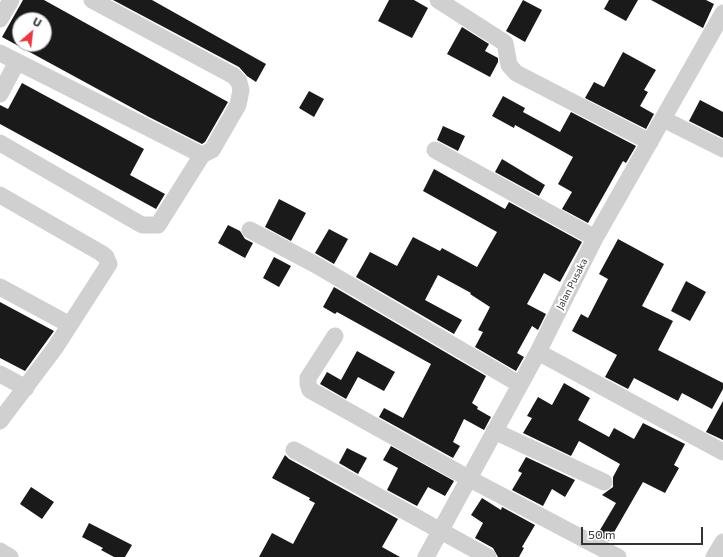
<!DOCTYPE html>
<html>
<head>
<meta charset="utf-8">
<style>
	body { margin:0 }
	#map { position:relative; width:723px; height:557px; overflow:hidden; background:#fff; font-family:Commissioner,sans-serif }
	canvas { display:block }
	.north { position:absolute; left:12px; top:12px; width:40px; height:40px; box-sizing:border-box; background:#fff; border:1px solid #adadad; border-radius:50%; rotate:28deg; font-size:11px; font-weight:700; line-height:16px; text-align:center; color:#333 }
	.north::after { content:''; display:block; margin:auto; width:14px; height:18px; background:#e63946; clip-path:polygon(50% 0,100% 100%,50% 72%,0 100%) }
	.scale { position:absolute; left:581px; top:527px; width:122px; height:18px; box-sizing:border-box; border:2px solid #333; border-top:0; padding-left:5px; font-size:12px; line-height:14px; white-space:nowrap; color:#333; -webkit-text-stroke:3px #fff; paint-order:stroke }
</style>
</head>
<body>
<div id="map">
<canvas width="723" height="557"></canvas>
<div class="north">U</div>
<div class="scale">50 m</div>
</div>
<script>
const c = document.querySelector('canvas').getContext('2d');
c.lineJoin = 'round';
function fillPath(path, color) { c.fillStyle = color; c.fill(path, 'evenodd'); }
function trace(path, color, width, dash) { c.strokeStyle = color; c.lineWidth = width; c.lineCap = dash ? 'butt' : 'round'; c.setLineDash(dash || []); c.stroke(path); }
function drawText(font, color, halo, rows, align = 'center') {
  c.font = font + ' Commissioner,sans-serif'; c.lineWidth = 4; c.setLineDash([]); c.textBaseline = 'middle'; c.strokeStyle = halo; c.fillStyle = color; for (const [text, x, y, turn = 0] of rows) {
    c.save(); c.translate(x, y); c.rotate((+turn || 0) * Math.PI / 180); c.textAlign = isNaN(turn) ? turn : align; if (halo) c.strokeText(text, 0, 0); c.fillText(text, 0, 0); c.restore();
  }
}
fillPath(new Path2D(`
	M23 0H44L228 102 205 142 202 144 149 117 2 37ZM20 20H44V44H20Z
	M113 0H152L266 64 256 82 247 76 239 67Z
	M389 0H414L428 8 412 38 378 21Z
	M523 0 542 10 525 42 506 31Z
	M609 0H638L626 21 604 9Z
	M651 0H706L714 4 703 28Z
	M462 27 489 44 485 51 498 58V62L490 77 447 54Z
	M623 52 656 70 644 90 648 92 640 106 654 114 646 129 585 98 594 82 604 87Z
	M22 83 144 149 130 175 165 194 156 209 0 124V105L8 109Z
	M309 91 324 99 314 117 299 108Z
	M503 96 525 108 523 112 560 132 571 112 636 146 626 163 623 161 588 223 562 209 572 192 558 184 573 157 515 125 514 128 492 116Z
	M700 100 723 112V138L689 121Z
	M443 126 465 136 458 151 437 140Z
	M502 159 545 185 539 196 495 172Z
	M434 169 505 209 509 202 582 242 560 282 544 273 527 304 546 314 538 330 532 326 517 353 524 357 516 371 475 347 483 332 478 330 490 307 470 294 471 293 438 275 425 300 462 320 454 334 356 277 370 252 397 266 413 237 440 251 442 248 477 267 497 232 423 191Z
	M279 199 306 213 291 241 265 227Z
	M228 225 240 231 245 239 253 243 245 258 218 243Z
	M329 229 348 239 334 264 315 253Z
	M618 239 664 264 642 306 673 321 658 350 723 383V389L712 409 682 393 678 401 634 378 628 389 605 377 617 355 572 331 581 314 588 318 608 279 599 274Z
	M274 257 291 266 279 287 263 278Z
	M686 281 706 292 690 321 671 311Z
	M334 287 486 376 472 403 478 407 477 409 491 417 484 430 464 419 453 442 460 446 453 458 379 417 384 408 403 418 431 364 337 312 335 314 323 307Z
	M0 302 54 331 25 371 0 358Z
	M357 351 395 372 384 391 358 377 346 399 320 384 327 372 341 380Z
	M564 383 590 398 578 420 609 437 614 428 634 439 643 423 685 444 674 465 679 468 665 493 643 482 609 541 597 535 616 503 602 495 613 487V477L620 464 579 441 571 456 523 433 532 418 527 416 538 397 552 405Z
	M723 401V440L706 432Z
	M391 446 454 481 445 496 428 487 417 506 387 490 398 468 383 460Z
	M347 448 367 458 358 474 339 463Z
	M285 455 289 459 398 519 382 547 400 557H259L272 533 293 544 315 503 309 500 310 498 272 478Z
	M526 457 575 480 565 497 552 489 543 506 512 490 522 473 518 471Z
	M31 487 54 502 42 519 20 504Z
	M482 498 501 510 502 507 535 525 522 547 524 548 519 557H498L493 548 475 538 483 523 471 515Z
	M89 523 132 545 125 557H114L101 550 103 548 82 537Z`), '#1a1a1a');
trace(new Path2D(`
	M438 0 505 43 509 65 516 73 650 142
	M0 19 11 0
	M0 53 202 155 212 150 238 105 241 90 239 82 234 76 92 0
	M0 94 17 62
	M663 119 723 149
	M0 143 142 225H158L202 155
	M435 150 595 238
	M0 195 101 253 106 257 109 264 55 348 0 421
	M250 230 316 265 519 384
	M0 287 70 325
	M335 336 308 378V384L310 390 468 478 618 557
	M538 352 723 452
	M0 374 26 388
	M494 431 604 482
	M294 450 488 557
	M0 551 10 557
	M426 557 538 352 595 238 723 13
	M714 557 723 542`), '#d0d0d0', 17);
drawText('10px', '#333', '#fff', [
	["Jalan Pusaka",572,284,-63]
]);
</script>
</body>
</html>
